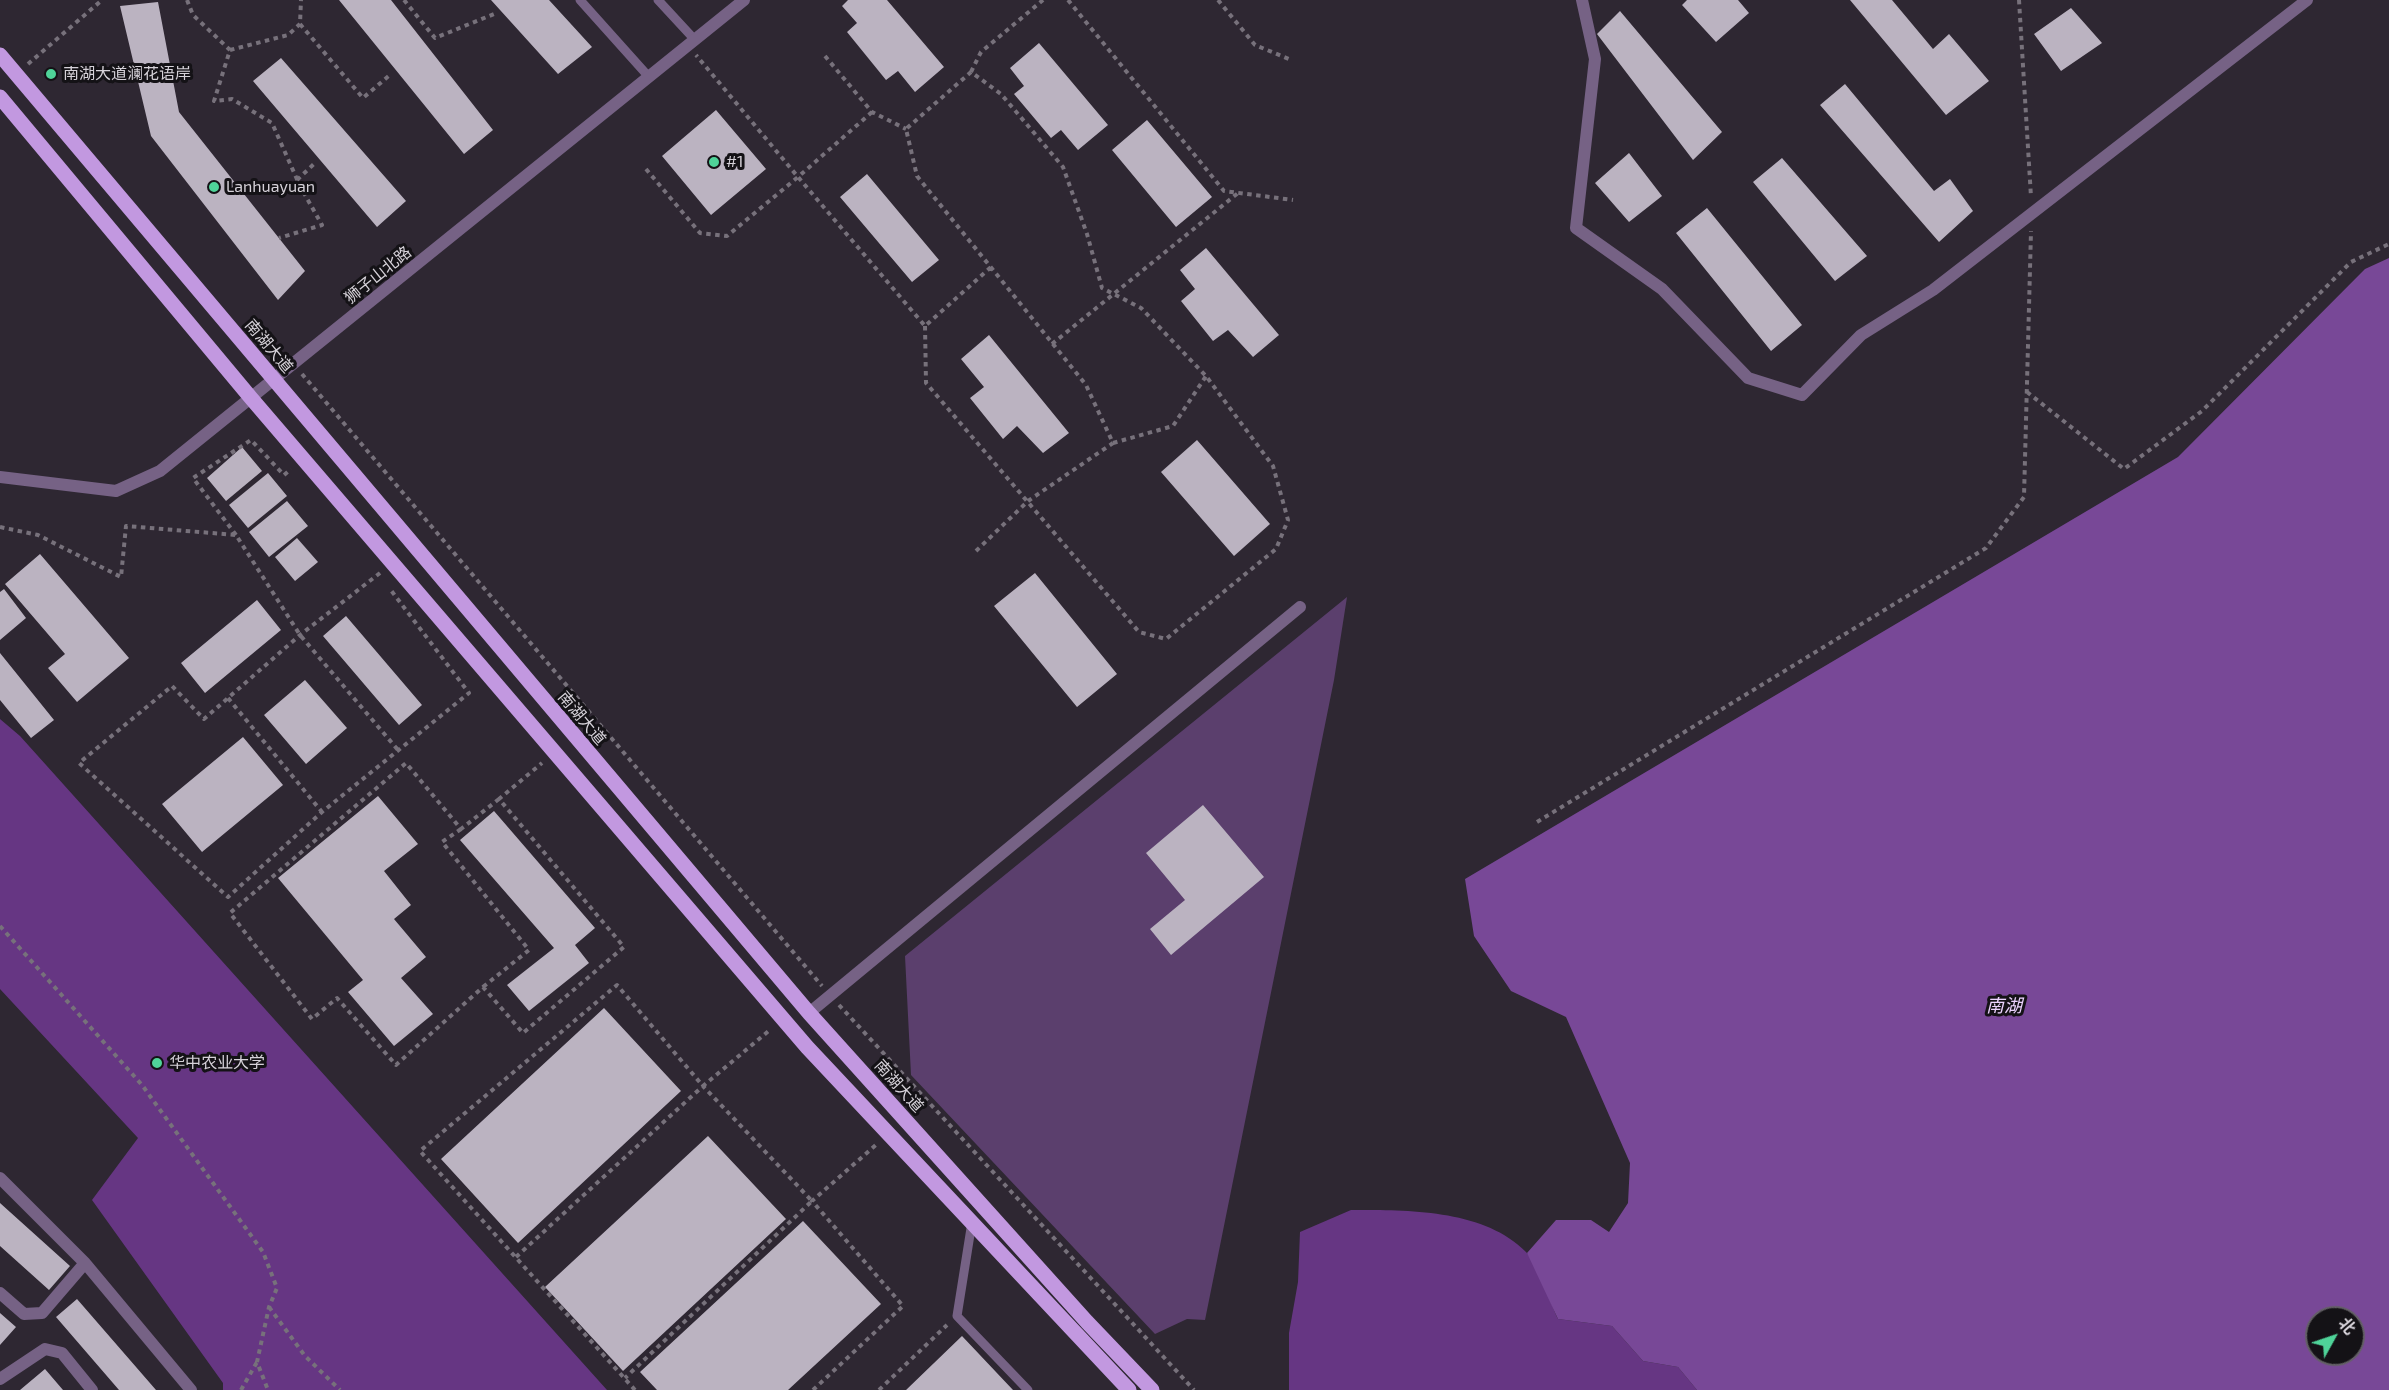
<!DOCTYPE html>
<html>
<head>
<meta charset="utf-8">
<style>
	body { margin:0 }
	#map { position:relative; width:2389px; height:1390px; overflow:hidden; background:#2e2732; font-family:"Exo 2","Noto Sans SC",sans-serif }
	canvas { display:block }
	.north { position:absolute; left:2305px; top:1306px; width:60px; height:60px; box-sizing:border-box; background:#141216; border:2px solid #625f64; border-radius:50%; rotate:50deg; font-size:16px; font-weight:700; line-height:24px; text-align:center; color:#d6d2d9 }
	.north::after { content:''; display:block; margin:auto; width:21px; height:27px; background:#4fd399; clip-path:polygon(50% 0,100% 100%,50% 72%,0 100%) }
</style>
</head>
<body>
<div id="map">
<canvas width="2389" height="1390"></canvas>
<div class="north">北</div>
</div>
<script>
const c = document.querySelector('canvas').getContext('2d');
c.lineJoin = 'round';
function fillPath(path, color) { c.fillStyle = color; c.fill(path, 'evenodd'); }
function trace(path, color, width, dash) { c.strokeStyle = color; c.lineWidth = width; c.lineCap = dash ? 'butt' : 'round'; c.setLineDash(dash || []); c.stroke(path); }
function drawText(font, color, halo, rows, align = 'center') {
  c.font = font + ' "Exo 2","Noto Sans SC",sans-serif'; c.lineWidth = 6; c.setLineDash([]); c.textBaseline = 'middle'; c.strokeStyle = halo; c.fillStyle = color; for (const [text, x, y, turn = 0] of rows) {
    c.save(); c.translate(x, y); c.rotate((+turn || 0) * Math.PI / 180); c.textAlign = isNaN(turn) ? turn : align; if (halo) c.strokeText(text, 0, 0); c.fillText(text, 0, 0); c.restore();
  }
}
fillPath(new Path2D(`
	M1347 597 1334 680 1205 1320 1187 1319 1155 1334 911 1075 905 956Z`), '#5b3f6d');
fillPath(new Path2D(`
	M0 719 20 736 607 1390H223V1383L92 1200 138 1138 0 989Z
	M1351 1210C1407 1210 1484 1209 1526 1252 1536 1262 1551 1304 1558 1319L1612 1326 1643 1361 1678 1367 1697 1390H1289V1333L1298 1282 1300 1232Z`), '#663683');
fillPath(new Path2D(`
	M2389 258V1390H1697L1678 1367 1643 1361 1612 1326 1558 1319 1527 1253 1556 1220H1591L1609 1232 1628 1203 1630 1163 1566 1017 1511 991 1474 936 1465 879 2178 457 2365 269ZM2317 1318H2353V1354H2317Z`), '#784897');
fillPath(new Path2D(`
	M339 0H391L493 130 464 154Z
	M491 0H549L592 47 558 74Z
	M848 0H887L944 67 915 92 898 71 886 80 847 32 857 23 842 6Z
	M1687 0H1738L1749 13 1716 42 1682 5Z
	M1850 0H1892L1933 49 1949 34 1989 81 1946 115Z
	M158 2 179 112 305 271 278 300 151 136 120 6Z
	M2071 8 2102 43 2061 71 2034 34Z
	M1620 11 1722 132 1693 160 1597 34Z
	M1039 43 1108 125 1078 150 1061 130 1051 138 1014 94 1024 86 1010 68Z
	M281 58 406 201 377 227 253 81Z
	M1845 84 1934 191 1950 179 1973 211 1939 242 1820 105Z
	M716 110 766 169 711 215 662 156Z
	M1147 120 1212 197 1176 227 1112 150Z
	M1629 153 1662 196 1629 222 1595 183Z
	M1782 158 1867 256 1835 281 1753 182Z
	M867 174 939 260 912 282 840 197Z
	M1707 208 1802 325 1771 351 1676 233Z
	M1206 248 1279 335 1253 357 1228 330 1213 341 1181 301 1195 289 1180 270Z
	M989 335 1069 433 1043 453 1017 426 1003 439 970 398 984 387 961 359Z
	M1197 440 1270 524 1234 556 1161 472Z
	M242 447 262 471 226 501 207 478Z
	M268 473 287 496 248 528 229 505Z
	M287 501 308 526 269 557 249 532Z
	M297 538 318 562 295 581 275 557Z
	M40 554 129 658 77 702 48 668 65 654 5 584Z
	M1035 573 1117 674 1077 707 994 606Z
	M4 589 26 618 0 640V592Z
	M257 600 281 630 205 693 181 663Z
	M346 616 422 705 399 725 323 636Z
	M0 653 54 720 31 738 0 700Z
	M305 680 347 728 306 764 264 715Z
	M243 737 283 785 202 852 162 804Z
	M378 796 418 844 384 871 411 905 394 919 426 957 401 978 433 1014 394 1046 348 992 363 980 278 878Z
	M1203 805 1264 877 1171 955 1150 929 1185 900 1146 853Z
	M494 811 595 928 575 945 589 963 529 1011 507 985 554 948 460 840Z
	M604 1008 681 1091 518 1243 441 1159Z
	M708 1136 786 1219 623 1371 545 1287Z
	M0 1203 70 1266 49 1290 0 1246Z
	M803 1221 881 1304 788 1390H657L640 1372Z
	M77 1299 156 1390H119L56 1317Z
	M0 1313 16 1327 0 1345Z
	M962 1336 1013 1390H906Z
	M45 1369 63 1390H20Z`), '#bbb3c1');
trace(new Path2D(`
	M187 0 193 15 230 50 214 101 232 99 272 123 300 186 322 225 279 238
	M404 0 435 38 494 14
	M1068 0 1224 191 1293 200
	M1218 0 1255 45 1289 59
	M2019 0 2031 197
	M300 24 363 98 391 74
	M230 50 288 35 300 24 301 0
	M825 56 872 112 906 129
	M28 64 102 0
	M971 72 981 52 1043 0
	M872 112 798 177 925 326 991 267
	M646 169 700 233 727 236 798 177 696 55
	M297 180 315 163
	M925 326 926 383 1139 632 1166 639 1276 549 1288 520 1273 466 1206 376 1141 308 1102 288 1087 234 1063 167 1001 94 971 72 906 129 917 176 1086 385 1113 443 1173 426 1206 376
	M1052 344 1238 193
	M302 374 822 986
	M2027 392 2124 469 2202 411 2351 262 2389 244
	M0 527 38 535 121 577 126 526 236 535 300 635 398 750
	M236 535 193 478 251 440 284 475 291 469
	M976 551 1028 501 1113 443
	M380 573 300 635 204 719 172 686 79 763 228 897 322 812 469 693 390 589
	M228 698 322 812
	M499 799 461 829 406 763 230 913 312 1019 337 998 396 1065 483 987 523 1033 624 947 499 799 542 763
	M1537 822 1986 548 2024 497 2031 231
	M461 829 442 842 529 950 483 987
	M0 926 142 1085 263 1252 277 1288 269 1307 257 1362 268 1390
	M839 1005 1194 1390
	M516 1257 703 1086 812 1201 625 1378
	M269 1307 305 1356 340 1390
	M241 1390 257 1362
	M635 1390 420 1151 617 985 703 1086 771 1029
	M813 1390 903 1306 812 1201 877 1144
	M879 1390 947 1325`), '#77717b', 4, [4.5, 4.5]);
trace(new Path2D(`
	M580 0 649 77
	M658 0 695 40
	M972 1222 957 1316 1028 1390`), '#766285', 9);
trace(new Path2D(`
	M1582 0 1595 59 1576 228 1662 289 1748 378 1802 395 1861 335 1933 290 2307 0
	M0 477 116 491 160 471 744 0
	M809 1013 1300 607
	M0 1178 85 1263 191 1390
	M0 1293 24 1314 42 1313 85 1263
	M0 1379 45 1349 62 1353 92 1390`), '#766285', 12);
trace(new Path2D(`
	M0 55 809 1013 1087 1322 1152 1390
	M0 97 251 398 807 1047 1129 1390`), '#c298e0', 15);
for (const [x, y, r, color] of [
	[51,74,6,"#4fd399"],
	[714,162,6,"#4fd399"],
	[214,187,6,"#4fd399"],
	[157,1063,6,"#4fd399"]
]) { const dot = new Path2D(); dot.arc(x, y, r, 0, 2 * Math.PI); c.fillStyle = color; c.fill(dot); trace(dot, '#141216', 2); }
drawText('16px', '#d6d2d9', '#141216', [
	["南湖大道澜花语岸",63,74],
	["#1",726,162],
	["Lanhuayuan",226,187],
	["华中农业大学",169,1063]
], 'left');
drawText('16px', '#d6d2d9', '#141216', [
	["狮子山北路",378,275,-39],
	["南湖大道",269,346,50],
	["南湖大道",582,718,50],
	["南湖大道",899,1086,48]
]);
drawText('italic 18px', '#ecd3fe', '#141216', [
	["南湖",2004,1006]
]);
</script>
</body>
</html>
